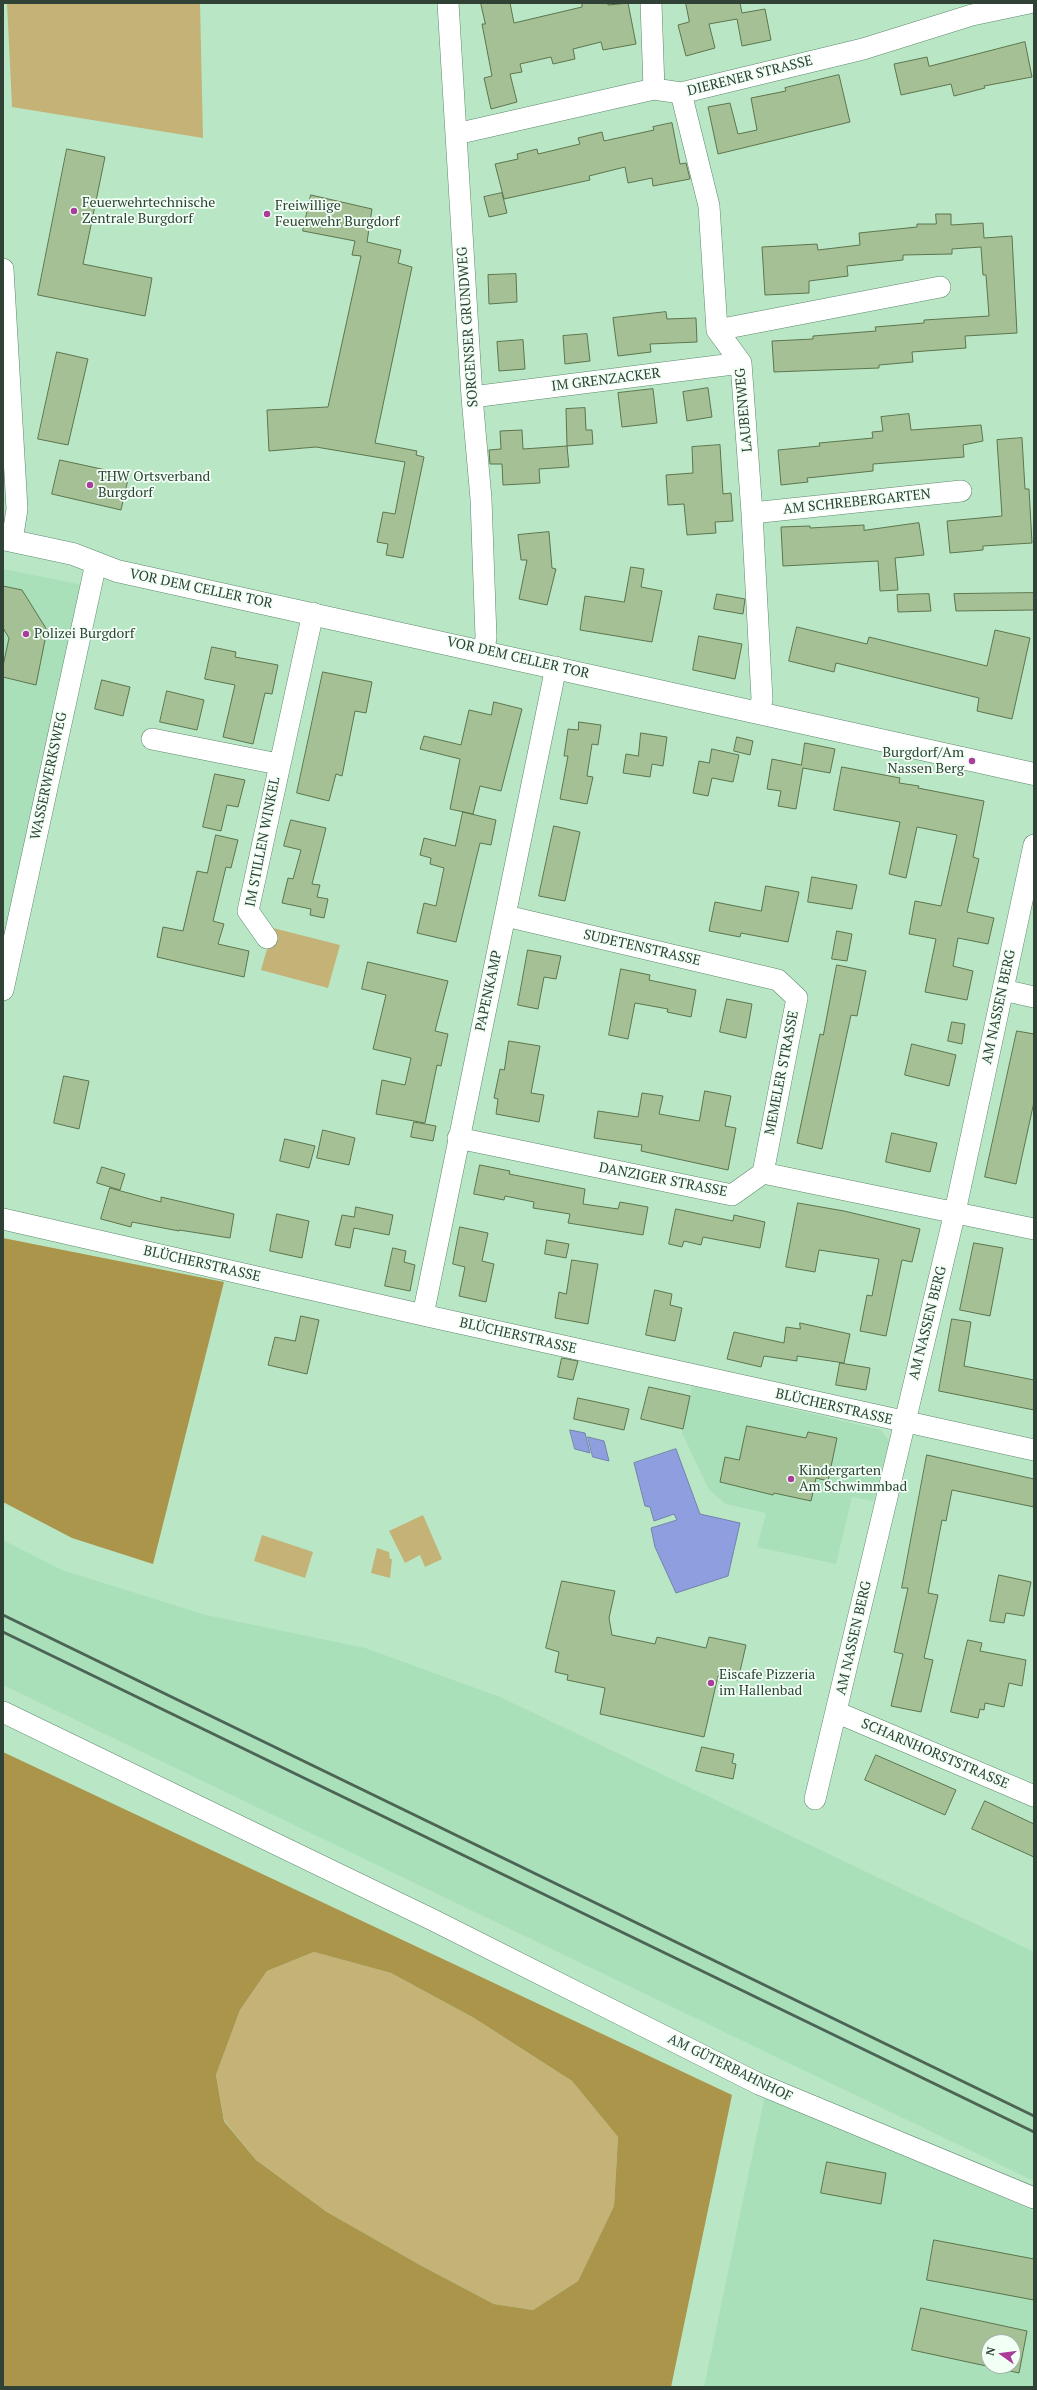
<!DOCTYPE html>
<html>
<head>
<meta charset="utf-8">
<style>
	body { margin:0 }
	#map { position:relative; width:1037px; height:2390px; overflow:hidden; background:#b9e7c6; font-family:"PT Serif",serif }
	canvas { display:block }
	.frame { position:absolute; inset:0; border:4px solid #2f4235; pointer-events:none }
	.north { position:absolute; left:981px; top:2334px; width:40px; height:40px; box-sizing:border-box; background:#f1fff5; border:1px solid #a3b3a8; border-radius:50%; rotate:284deg; font-size:11px; font-weight:700; line-height:16px; text-align:center; color:#2f4235 }
	.north::after { content:''; display:block; margin:auto; width:14px; height:18px; background:#aa3c9a; clip-path:polygon(50% 0,100% 100%,50% 72%,0 100%) }
</style>
</head>
<body>
<div id="map">
<canvas width="1037" height="2390"></canvas>
<div class="frame"></div>
<div class="north">N</div>
</div>
<script>
const c = document.querySelector('canvas').getContext('2d');
c.lineJoin = 'round';
function fillPath(path, color) { c.fillStyle = color; c.fill(path, 'evenodd'); }
function trace(path, color, width, dash) { c.strokeStyle = color; c.lineWidth = width; c.lineCap = dash ? 'butt' : 'round'; c.setLineDash(dash || []); c.stroke(path); }
function drawText(font, color, halo, rows, align = 'center') {
  c.font = font + ' "PT Serif",serif'; c.lineWidth = 3.5; c.setLineDash([]); c.textBaseline = 'middle'; c.strokeStyle = halo; c.fillStyle = color; for (const [text, x, y, turn = 0] of rows) {
    c.save(); c.translate(x, y); c.rotate((+turn || 0) * Math.PI / 180); c.textAlign = isNaN(turn) ? turn : align; if (halo) c.strokeText(text, 0, 0); c.fillText(text, 0, 0); c.restore();
  }
}
fillPath(new Path2D(`
	M3 569 83 585 3 954Z
	M692 1386 881 1430 889 1441 874 1501 852 1497 836 1564 757 1547 766 1513 726 1504 709 1490 682 1433Z
	M3 1540 62 1570 206 1615 365 1648 500 1697 1034 1952V2181L3 1685Z
	M765 2095 1034 2211V2387H704ZM989 2342H1013V2366H989Z`), '#a9dfb9');
fillPath(new Path2D(`
	M7 3H200L203 138 12 107Z
	M273 928 340 945 328 988 261 970Z
	M423 1515 442 1559 425 1567 420 1555 405 1563 389 1531Z
	M262 1535 313 1552 305 1578 254 1561Z
	M377 1548 389 1552 390 1559H392L390 1578 371 1573Z
	M314 1952 391 1973 474 2018 572 2081 618 2137 614 2206 578 2281 533 2310 494 2304 420 2265 327 2212 256 2160 224 2120 216 2075 240 2010 267 1971Z`), '#c4b276');
fillPath(new Path2D(`
	M3 1238 224 1282 153 1564 72 1538 3 1502Z
	M3 1752 732 2095 671 2387H3ZM314 1952 391 1973 474 2018 572 2081 618 2137 614 2206 578 2281 533 2310 494 2304 420 2265 327 2212 256 2160 224 2121 216 2075 240 2010 267 1971Z`), '#aa954b');
const water = new Path2D(`
	M570 1430 585 1433 590 1453 575 1449Z
	M588 1437 604 1441 609 1461 593 1457Z
	M676 1449 700 1514 740 1523 728 1576 676 1593 655 1547 651 1528 677 1520 674 1514 654 1521 650 1507 645 1506 634 1463Z`);
fillPath(water, '#8f9edf');
trace(water, '#7282ac', 1);
const building = new Path2D(`
	M481 3H510L514 23 582 7V3H608V5L628 3 636 44 603 50 601 42 573 49 575 59 553 64 551 57 520 64 522 72 510 74 517 102 491 109 484 78 492 76 482 24H485Z
	M686 3H740L742 13 765 9 771 40 742 46 737 19 709 24 715 48 686 56 678 25 689 22Z
	M1025 42 1032 77 984 86 985 88 954 96 951 84 901 95 894 64 927 57 929 66Z
	M839 75 850 122 718 154 708 107 730 103 738 134 757 130 751 98 786 91 785 88Z
	M672 123 680 164 686 163 690 179 653 186 652 178 628 183 625 167 589 176 590 180 504 199 495 164 518 159 517 154 537 149 538 154 580 144 578 138 602 132 604 141 654 130 653 127Z
	M67 149 105 157 83 264 152 278 145 316 38 295Z
	M502 193 507 213 489 217 484 197Z
	M311 195 372 209 367 242 401 250 398 263 412 267 375 443 417 451 416 455 424 457 403 558 386 555 388 544 377 542 383 512 395 514 405 462 316 447 269 451 267 410 328 407 361 256 352 255 355 241 303 231Z
	M936 214H951V225L983 223 984 238 1012 236 1017 333 965 336 966 348 912 352 913 362 879 365V368L774 372 772 341 813 339V336L876 331 875 327 924 323V320L989 316 986 275H983L981 247 952 249V254L903 255V260L847 266 848 276 809 281V293L765 295 762 247 817 244 818 250 860 245 859 233 917 227V224H936Z
	M516 274 517 302 489 304 488 275Z
	M666 312 667 319 696 318 697 342 650 344 651 352 618 356 613 318Z
	M587 334 590 361 565 364 563 336Z
	M523 340 525 369 499 371 497 342Z
	M57 352 88 359 68 445 38 439Z
	M708 388 712 417 687 421 683 392Z
	M653 389 657 423 622 427 618 393Z
	M585 408 586 430H592L593 444 567 446 569 467 539 469 540 483 503 485 502 464H490L489 450 501 449 500 431 522 430 523 449 567 446 566 409Z
	M909 414 911 430 981 425 983 441 963 445 964 457 873 464V471L807 478 808 482 781 485 778 450 820 446 819 443 873 438 872 432 883 431 881 417Z
	M1022 438 1025 489H1029L1032 543 983 546V550L950 553 947 521 1002 516 997 440Z
	M720 445 723 494 731 493 733 521 715 522 716 533 687 535 684 504 668 505 666 475 693 473 692 447Z
	M60 460 129 475 121 510 52 494Z
	M919 523 924 555 895 558 898 590 880 591 878 561 783 566 781 527 810 526V528L864 525V530Z
	M549 532 552 568 556 569 547 605 519 599 527 560H521L518 535Z
	M631 567 644 569 641 587 662 591 652 642 580 630 585 596 624 602Z
	M3 586 22 590 47 630 36 685 3 677V666L9 638 3 628Z
	M1034 593V610L956 611 954 594Z
	M717 594 745 599 743 614 714 609Z
	M929 594 931 611 898 612 897 595Z
	M797 627 867 644 869 637 987 666 995 630 1030 638 1012 719 977 711 979 698 836 663 834 672 789 661Z
	M699 636 742 644 735 679 693 670Z
	M212 647 236 652 235 657 278 665 272 694 265 693 253 744 223 737 235 685 205 679Z
	M323 672 372 682 366 713 355 711 342 776 336 774 329 801 297 793Z
	M102 680 130 687 123 716 95 709Z
	M167 691 204 700 197 730 160 722Z
	M494 702 522 709 501 791 480 786 473 814 450 809 460 759 420 749 424 736 461 745 469 710 491 715Z
	M579 722 601 725 598 745 592 744 587 776 593 777 587 804 560 799 568 756H564L568 729 578 730Z
	M641 733 667 737 663 766 652 764 650 777 623 773 626 754 638 756Z
	M737 737 753 741 750 755 734 751Z
	M805 743 835 749 830 773 803 768 796 809 778 806 781 791 767 789 772 759 801 765Z
	M712 749 739 755 733 782 712 778 708 796 693 793 699 761 709 763Z
	M842 767 900 778 899 783 919 786 918 788 984 801 973 857 979 859 967 912 994 918 988 944 958 938 953 966 973 971 967 1000 925 992 936 939 909 934 915 901 941 906 957 835 917 827 906 878 889 874 900 822 834 810Z
	M215 774 245 780 238 807 227 805 221 831 203 827Z
	M463 812 496 820 491 845 480 843 456 942 417 933 424 903 436 906 444 868 430 864 431 858 420 855 424 838 455 846Z
	M291 820 326 828 312 884 320 885 317 897 328 899 324 918 310 915 311 909 282 903 288 878 293 879 301 850 284 846Z
	M554 826 580 832 565 901 539 896Z
	M216 835 238 840 231 868 226 867 213 921 224 924 218 944 249 951 244 977 157 957 163 927 183 931 197 871 207 873Z
	M812 877 857 885 852 909 808 902Z
	M766 886 799 892 788 942 741 933 740 937 709 931 715 902 761 911Z
	M837 931 852 934 847 961 832 959Z
	M528 950 561 956 556 979 544 977 538 1009 518 1005Z
	M368 962 448 981 435 1031 448 1034 441 1066 437 1065 425 1123 376 1114 382 1080 405 1085 411 1058 373 1049 386 995 362 989Z
	M837 965 866 971 857 1016 851 1015 822 1149 797 1143 820 1034 823 1035Z
	M621 969 650 975 649 980 696 990 691 1017 667 1012 668 1009 635 1003 628 1039 609 1035Z
	M727 999 752 1004 746 1038 720 1032Z
	M952 1022 965 1024 962 1044 948 1041Z
	M1017 1031 1034 1034V1102L1016 1184 985 1177Z
	M509 1041 540 1046 531 1093 544 1095 539 1122 496 1114 498 1099 494 1098 500 1069 504 1070Z
	M912 1044 956 1055 949 1086 905 1075Z
	M64 1076 89 1081 79 1129 54 1123Z
	M705 1091 731 1096 725 1126 736 1128 728 1170 641 1151 642 1145 594 1138 598 1111 638 1117 642 1093 663 1096 659 1114 699 1121Z
	M414 1122 436 1126 433 1141 411 1137Z
	M323 1130 355 1138 349 1165 317 1158Z
	M892 1133 937 1143 930 1172 886 1162Z
	M285 1139 315 1146 309 1168 280 1161Z
	M480 1165 510 1171 509 1174 585 1189 583 1204 618 1209 620 1202 648 1207 643 1235 568 1223 570 1214 533 1208 534 1202 505 1196 504 1200 474 1194Z
	M102 1167 125 1174 120 1190 97 1183Z
	M110 1188 161 1202V1197L234 1214 230 1238 179 1230V1231L132 1222 131 1227 101 1219Z
	M798 1203 844 1211 920 1229 912 1262 902 1260 886 1336 860 1331 867 1295 872 1296 879 1259 819 1250 815 1272 786 1267Z
	M356 1207 393 1215 389 1235 354 1228 350 1248 335 1245 342 1215 354 1217Z
	M676 1209 733 1221 734 1215 765 1222 760 1248 703 1237 701 1245 684 1241 682 1247 669 1244Z
	M277 1214 309 1221 302 1258 270 1251Z
	M460 1227 488 1233 482 1261 494 1264 486 1302 459 1296 465 1267 453 1264Z
	M547 1240 569 1244 566 1258 545 1254Z
	M974 1243 1003 1248 990 1316 960 1310Z
	M393 1248 406 1251 404 1262 415 1265 410 1291 385 1286Z
	M572 1260 598 1264 588 1324 555 1318 559 1292 566 1294Z
	M655 1290 672 1294 670 1305 682 1308 675 1341 646 1335Z
	M301 1316 319 1320 307 1374 268 1365 275 1337 295 1341Z
	M952 1319 971 1322 964 1366 1034 1380V1410L939 1391Z
	M800 1323 850 1334 844 1363 797 1356V1361L764 1356 761 1367 727 1359 734 1332 784 1343 786 1327 800 1329Z
	M562 1358 578 1361 573 1380 558 1377Z
	M840 1363 870 1368 866 1390 836 1385Z
	M649 1387 690 1396 683 1429 641 1419Z
	M578 1398 629 1409 624 1430 574 1419Z
	M747 1426 806 1438 808 1432 837 1438 828 1481 816 1478 811 1501 774 1493 773 1495 720 1482 725 1457 739 1460Z
	M927 1455 1034 1479V1507L952 1490 946 1521 942 1520 928 1593 938 1595 924 1658 933 1660 921 1712 891 1706 903 1654 894 1652 908 1588H902Z
	M999 1575 1031 1582 1024 1616 1006 1613 1004 1623 990 1621Z
	M562 1581 615 1591 609 1618 612 1635 655 1644 657 1637 706 1648 709 1637 746 1645 738 1680 718 1676 704 1737 600 1714 605 1688 567 1680 568 1675 555 1672 559 1652 546 1648Z
	M968 1640 982 1643 980 1651 1026 1660 1022 1686 1009 1683 1004 1707 985 1703 984 1710 980 1709 978 1718 951 1712Z
	M702 1747 734 1754 732 1763 736 1764 733 1779 696 1771Z
	M876 1755 956 1790 945 1815 865 1780Z
	M985 1801 1034 1824V1857L972 1829Z
	M827 2162 886 2173 881 2204 821 2193Z
	M934 2240 1034 2259V2300L927 2280Z
	M921 2308 1027 2331 1019 2373 912 2350ZM989 2342H1013V2366H989Z`);
fillPath(building, '#a5c095');
trace(building, '#5c754d', 1);
const minor = new Path2D(`
	M448 3 472 397 481 499 486 637 484 650
	M651 3 654 89
	M681 93 709 206 717 330 741 363 752 513 762 699 759 713
	M456 134 654 89 681 93 863 49 972 15 1029 3
	M3 269 17 509 12 541
	M717 330 940 287
	M472 397 741 363
	M752 513 961 491
	M152 739 278 764
	M506 916 778 980 797 998 763 1173
	M267 938 248 911 313 613
	M3 990 96 563
	M1003 990 1034 997
	M458 1138 732 1195 763 1173 1034 1229
	M3 1219 423 1315 1034 1450
	M423 1315 556 667
	M3 1712 433 1920 759 2084 1034 2198
	M836 1712 1034 1796
	M815 1799 955 1212 1034 845`);
const tertiary = new Path2D(`
	M3 539 73 554 117 571 1034 774`);
trace(minor, '#5d886b', 22);
trace(tertiary, '#5d886b', 23);
trace(minor, '#fff', 21);
trace(tertiary, '#fff', 22);
trace(new Path2D(`
	M3 1615 1034 2116
	M3 1632 1034 2132`), '#4c6453', 3);
for (const [x, y, r, color] of [
	[74,211,4,"#aa3c9a"],
	[267,214,4,"#aa3c9a"],
	[90,485,4,"#aa3c9a"],
	[26,634,4,"#aa3c9a"],
	[972,761,4,"#aa3c9a"],
	[791,1479,4,"#aa3c9a"],
	[711,1683,4,"#aa3c9a"]
]) { const dot = new Path2D(); dot.arc(x, y, r, 0, 2 * Math.PI); c.fillStyle = color; c.fill(dot); trace(dot, '#f1fff5', 1.5); }
drawText('14px', '#2f4235', '#f1fff5', [
	["DIERENER STRASSE",750,76,-14],
	["SORGENSER GRUNDWEG",468,327,-94],
	["IM GRENZACKER",606,380,-7],
	["LAUBENWEG",744,410,-95],
	["AM SCHREBERGARTEN",857,502,-6],
	["VOR DEM CELLER TOR",201,589,12],
	["VOR DEM CELLER TOR",518,658,13],
	["WASSERWERKSWEG",49,776,-78],
	["IM STILLEN WINKEL",263,842,-79],
	["SUDETENSTRASSE",642,948,13],
	["PAPENKAMP",489,991,-78],
	["AM NASSEN BERG",999,1007,-78],
	["MEMELER STRASSE",782,1073,-79],
	["DANZIGER STRASSE",663,1180,11],
	["BLÜCHERSTRASSE",202,1264,13],
	["AM NASSEN BERG",928,1323,-76],
	["BLÜCHERSTRASSE",518,1336,13],
	["BLÜCHERSTRASSE",834,1407,13],
	["AM NASSEN BERG",854,1638,-77],
	["SCHARNHORSTSTRASSE",935,1754,23],
	["AM GÜTERBAHNHOF",730,2068,26]
]);
drawText('14px', '#2f4235', '#f1fff5', [
	["Feuerwehrtechnische",82,203],
	["Zentrale Burgdorf",82,219],
	["Freiwillige",275,206],
	["Feuerwehr Burgdorf",275,222],
	["THW Ortsverband",98,477],
	["Burgdorf",98,493],
	["Polizei Burgdorf",34,634],
	["Burgdorf/Am",964,753,"right"],
	["Nassen Berg",964,769,"right"],
	["Kindergarten",799,1471],
	["Am Schwimmbad",799,1487],
	["Eiscafe Pizzeria",719,1675],
	["im Hallenbad",719,1691]
], 'left');
</script>
</body>
</html>
